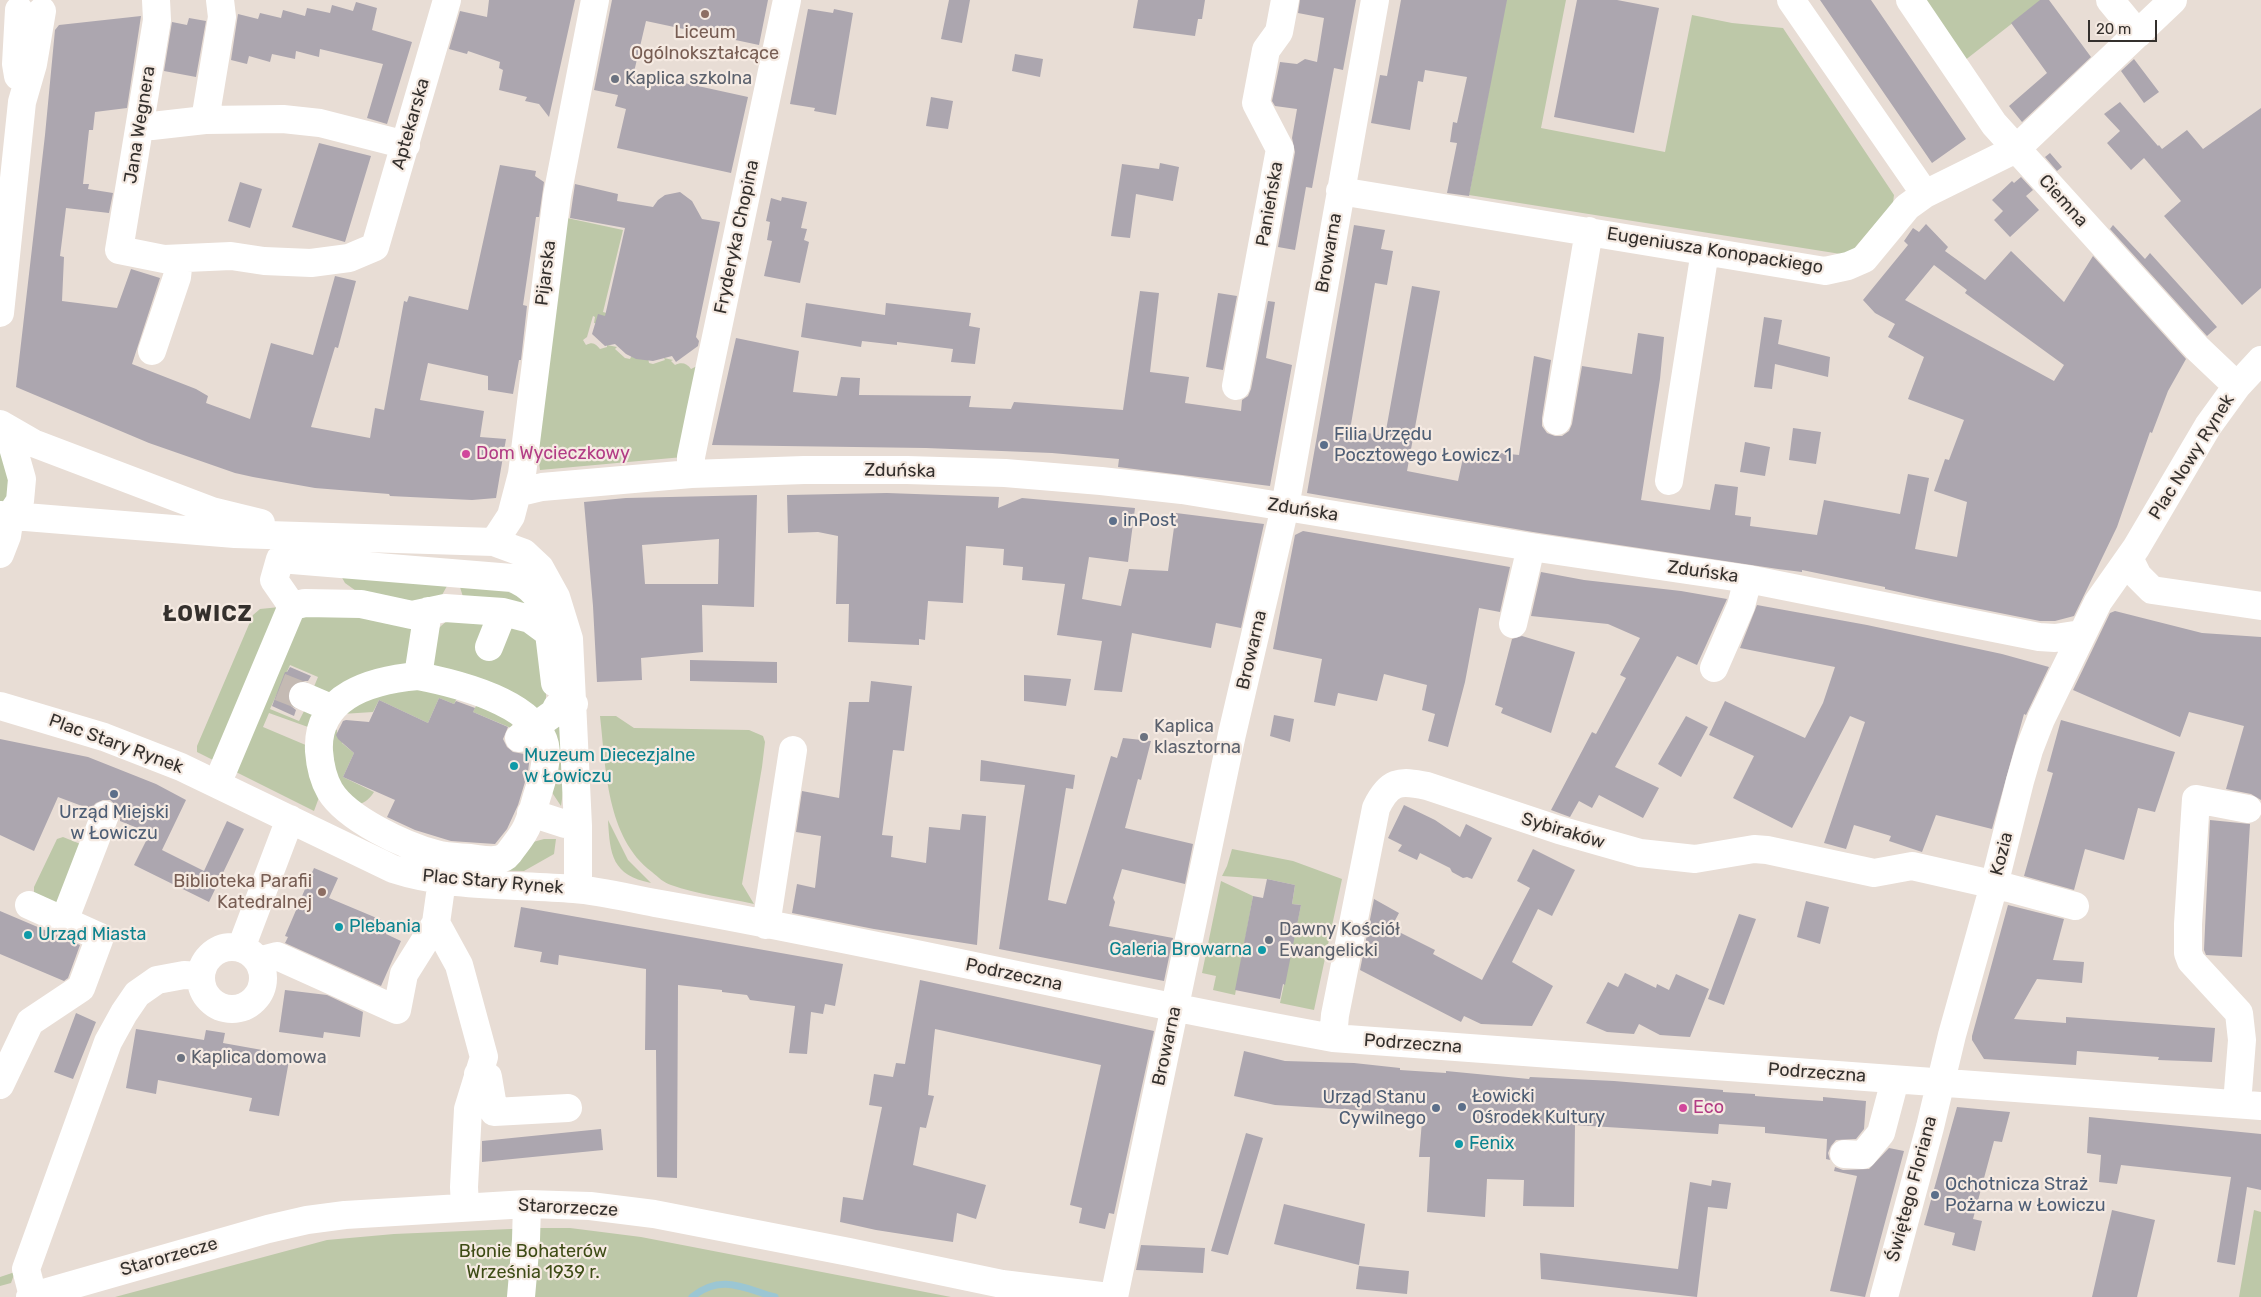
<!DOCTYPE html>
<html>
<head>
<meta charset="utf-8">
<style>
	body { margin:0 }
	#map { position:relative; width:2261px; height:1297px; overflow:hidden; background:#e8ddd5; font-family:Rubik,sans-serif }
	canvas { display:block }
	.scale { position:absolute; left:2088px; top:20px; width:69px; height:22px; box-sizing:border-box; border:2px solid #34302d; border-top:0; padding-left:6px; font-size:15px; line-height:18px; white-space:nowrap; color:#34302d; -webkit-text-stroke:4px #f5eae2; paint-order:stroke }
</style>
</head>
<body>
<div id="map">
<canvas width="2261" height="1297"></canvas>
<div class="scale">20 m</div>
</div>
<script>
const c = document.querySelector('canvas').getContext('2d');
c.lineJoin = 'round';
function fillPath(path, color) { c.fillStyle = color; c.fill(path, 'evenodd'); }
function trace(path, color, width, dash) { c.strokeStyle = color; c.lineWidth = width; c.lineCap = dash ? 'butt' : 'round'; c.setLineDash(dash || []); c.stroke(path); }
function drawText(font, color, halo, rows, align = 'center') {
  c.font = font + ' Rubik,sans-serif'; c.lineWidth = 4.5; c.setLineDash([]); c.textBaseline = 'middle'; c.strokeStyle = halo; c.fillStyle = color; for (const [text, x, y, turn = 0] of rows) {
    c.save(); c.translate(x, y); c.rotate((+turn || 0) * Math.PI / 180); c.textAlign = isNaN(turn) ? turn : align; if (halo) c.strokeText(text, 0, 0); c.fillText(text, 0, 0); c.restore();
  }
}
fillPath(new Path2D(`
	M1506 0H1566L1541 128 1665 152 1692 15 1732 23 1783 28 1894 195 1893 203 1852 251 1847 255 1469 195Z
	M1922 0H2042L1964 61Z
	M567 218 623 230 603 312 610 314 608 326 594 323 595 317 593 316 587 337 583 340 586 345C593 341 596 344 600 349L607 347V345L617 347 615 349 625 358 630 359 632 355 648 358 649 363 653 364 665 360 664 358 673 360 671 361 675 365C681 362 687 363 691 369L697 366 683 457 540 470 536 442Z
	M0 445 13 470 7 502H0Z
	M340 574 447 586 442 595 430 604 359 593 345 583Z
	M505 581 539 606 463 597 460 587Z
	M280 607 215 761 197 752V746L253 615 260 609Z
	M352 611 414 629 413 663 336 696 313 689 318 677 290 665 270 709 299 721 305 709H315L308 727 269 713 263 727 308 746 321 792 314 811 232 770 295 616Z
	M454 616 506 620 539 637 546 686V714L432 674C432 643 426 634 454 616Z
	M402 683C428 683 502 693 514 720L511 728 473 712 477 704 458 696 454 704 439 698 428 723 379 700 373 712 342 714 336 712C347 693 382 686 402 683Z
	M600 716H616L634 728 749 730 763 736 765 742 762 767 742 884 754 904C727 898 697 894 671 885 664 883 658 877 652 872 606 837 606 768 600 716Z
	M556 717 569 751 561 806 551 791 544 724Z
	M333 728 337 730V736L343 739 342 743 354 753 343 777 374 792C370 798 366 802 358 805L340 795 328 729Z
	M608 820 628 860 651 883C612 875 610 855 608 820Z
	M63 837 83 845 56 905 34 893V887L57 839Z
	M544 839H556L554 854 524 871 481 870 533 842Z
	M1232 849 1293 861 1342 879 1314 1010 1280 1003 1301 905 1292 904 1295 885 1267 879 1222 876 1227 866Z
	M1221 881 1253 896 1235 995 1213 990 1216 976 1202 973Z
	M2254 1210 2261 1212V1297H2239Z
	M534 1228H570L641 1237 951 1297H115L327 1240 394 1234Z
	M15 1272 11 1283 0 1286V1277Z`), '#bdc8a8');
trace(new Path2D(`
	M692 1297C722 1273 745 1289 775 1297`), '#9bc6d3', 7);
fillPath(new Path2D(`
	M489 0H575L549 117 539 104 525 101 527 97 499 90 503 70 499 68 500 62 468 51 467 54 449 49 460 11 487 17Z
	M612 0H768L759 45 646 21 634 72 748 97 731 173 617 148 626 109 615 106 618 95 594 90Z
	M949 0H970L962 43 941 39Z
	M1138 0H1205L1202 19H1198L1195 36 1133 28Z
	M1300 0H1356L1343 70 1334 68 1312 188 1306 187 1295 250 1278 247 1295 152 1292 138 1297 109 1275 106 1272 101 1280 62 1297 64 1305 59 1317 62 1324 18 1298 13Z
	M1401 0H1507L1469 196 1447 193 1457 143 1450 142 1453 122 1457 123 1467 77 1425 70 1423 82 1418 81 1410 130 1371 123 1380 75 1387 76Z
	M1577 0H1617L1659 8 1634 133 1554 117Z
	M1820 0H1871L1966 139 1932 163Z
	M2040 0H2049L2091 57 2022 122 2009 106 2047 73 2011 23Z
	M356 2 377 8 372 30 412 42 387 124 367 118 383 64 320 49 319 57 296 51 295 59 272 54 270 62 249 56 247 64 231 60 238 14 258 19 260 13 281 18 283 10 305 16 307 8 330 13 332 5 353 11Z
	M808 9 833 13 834 9 853 13 836 115 814 111 815 108 790 104Z
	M141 16 127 108 95 112 93 130H89L83 184H89L88 189 113 193 109 213 66 208 60 256 64 257 62 301 117 308 131 269 160 278 132 364 196 389 208 396 206 403 250 419 271 343 313 355 335 276 356 281 338 348 335 347 311 427 370 438 375 408 384 410 404 301 407 302 409 296 468 310 500 165 536 171 535 176 544 182 539 217H536L523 305 527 306 521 360H519L513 394 488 390V376L428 363 420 400 484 411 480 437 506 439 496 498 472 500 390 496 389 494 315 488 253 477 235 473 149 443 16 387 45 135 55 30 59 25Z
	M189 18 206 21 196 77 164 71 172 22 187 25Z
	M1015 54 1043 59 1040 77 1012 71Z
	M2134 59 2159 92 2144 103 2121 71Z
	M931 97 953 101 948 129 926 126Z
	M2120 102 2158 146 2159 145 2162 149 2187 130 2203 149 2261 108V288L2242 305 2164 216 2181 201 2144 158 2131 170 2107 143 2120 131 2104 114Z
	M319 143 371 156 345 242 292 227Z
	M2050 153 2062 167 2057 171 2045 157Z
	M1160 163 1179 167 1173 201 1136 194 1130 238 1111 236 1122 164 1159 169Z
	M2021 177 2033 190 2026 196 2039 210 2010 237 1994 220 2003 211 1992 200 2012 181 2014 183Z
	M240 182 262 189 250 228 228 221Z
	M575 184 618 194 617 201 653 207 658 200 665 195 680 192 692 201 702 219 720 222 696 337 699 341 698 346 676 362 672 356 653 361 636 359 626 354 615 344 605 346 592 334 598 314 605 316 625 228 570 218Z
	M782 197 807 202 801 228 807 229 804 240 809 242 800 283 764 276 772 241 767 240 770 222 766 221 771 198 781 201Z
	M1926 224 1948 247 1945 251 1985 280 2011 251 2064 302 2093 256 2186 359 2168 391 2152 433 2150 432 2117 527 2074 616 2055 621H2040L1940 601 1885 589V587L1802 570V572L1778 569 1533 532 1307 493 1354 225 1385 230 1381 249 1393 251 1387 285 1375 283 1350 430 1385 436 1412 286 1440 291 1407 471 1458 481 1463 458 1478 461 1479 452 1500 455V453L1519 455 1534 356 1551 360 1542 418V426L1547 433 1555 436H1562L1569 431 1572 424 1582 366 1632 374 1638 333 1664 337 1660 379 1641 500 1710 510 1715 484 1738 487 1735 515 1751 517 1750 526 1817 535 1824 500 1900 514 1908 474 1929 478 1915 549 1957 557 1967 502 1934 491 1945 459 1949 460 1964 420 1908 399 1924 357 1888 337 1895 324 1875 313 1863 300 1908 245 1904 241 1913 228 1919 232ZM1934 265 1967 290 1965 293 2064 365 2054 381 1905 300Z
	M2113 225 2145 259 2150 253 2217 327 2207 336 2110 229Z
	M1140 291 1159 293 1150 372 1189 377 1185 403 1241 411 1242 400 1248 396 1251 389 1268 301 1275 302 1266 358 1292 365 1270 486 1118 467 1119 459 1052 453 926 448 712 445 736 338 799 351 793 392 837 396 841 377 860 378 859 395 971 396 969 407 1011 409 1014 402 1123 410Z
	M1218 293 1237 296 1223 370 1206 367Z
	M806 303 885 315 886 303 971 313 969 326 980 328 975 364 951 362 953 349 897 342V345L862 341 861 347 801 337Z
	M1764 317 1782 320 1778 344 1830 357 1828 377 1775 364 1772 389 1754 387Z
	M1793 428 1821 432 1816 464 1789 460Z
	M1745 442 1770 447 1765 476 1740 472Z
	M887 493 999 497 998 508 1022 498 1135 508 1128 562 1089 557 1082 599 1121 606 1129 569 1168 571 1176 513 1264 524 1241 628 1216 623 1211 648 1132 633 1122 692 1094 690 1102 641 1057 635 1065 584 1022 580 1023 567 1003 565 1004 549 966 546 963 603 928 601 925 640 919 639V645L848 642 849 604H836L838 536 818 532 788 533 787 495Z
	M757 495 754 607 702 605 703 652 641 658 642 680 597 682 593 606 584 502 626 498ZM719 539 718 584H645L642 545Z
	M1303 531 1510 567 1500 612 1479 608 1465 682 1448 747 1428 741 1435 714 1422 710 1427 685 1384 674 1377 701 1338 693 1335 706 1314 702 1322 659 1273 649 1295 535Z
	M1541 572 1584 580 1681 591 1727 599 1697 665 1677 656 1615 767 1659 788 1643 818 1599 795 1592 808 1579 801 1570 817 1551 810 1592 732 1596 734 1626 678 1620 675 1640 638 1608 624 1531 616Z
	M1757 605 1867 625 2002 654 2049 667 2026 715 2024 714 1992 829 1936 815 1922 852 1889 841 1891 836 1854 825 1846 849 1824 843 1865 722 1850 716 1792 828 1733 798 1754 756 1709 735 1725 701 1805 738 1823 703 1835 667 1740 648Z
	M2115 611 2202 633 2261 637V800L2251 794 2226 789 2244 726 2189 712 2180 737 2073 690 2110 613Z
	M1522 636 1575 652 1551 733 1501 713 1503 708 1495 705 1512 639Z
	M690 660 777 662V683L690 681Z
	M290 667 311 676 308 681H301L294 683 288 690V698L291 706 296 710 294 716 272 706 285 672H287Z
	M1024 675 1071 679 1066 706 1024 701Z
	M871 681 912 686 904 751 893 750 882 835 893 836 891 857 926 863 929 827 960 830 962 814 986 816 977 945 874 929 792 913 797 884 815 888 821 836 796 832 802 791 839 798 849 702H869Z
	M439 698 454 704 456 701 475 708 473 712 508 727 503 739 507 747 513 752 530 755 528 772 518 805 507 829 495 844 451 841 415 830 387 817 395 800 343 777 354 753 338 739 336 735 343 721 346 720 369 722 379 700 428 723Z
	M1274 715 1294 719 1290 742 1270 736Z
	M1686 716 1708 727 1681 777 1658 764Z
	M2061 720 2175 752 2155 812 2138 808 2124 860 2085 849 2074 890 2024 876 2053 773 2047 771Z
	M1123 738 1151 741 1141 780 1138 779 1125 828 1193 844 1185 884 1122 869 1113 898 1115 902 1109 926 1173 938 1164 981 999 949 1025 785 980 781 981 760 1075 775 1073 789 1066 788 1048 900 1066 904 1111 756 1117 758Z
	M0 739 88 757 156 784 186 800 162 850 204 871 227 821 244 829 209 902 134 865 150 833 120 821V813L117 806 110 800H103L96 803 90 809 58 797 34 851 0 835Z
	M1404 805 1435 820 1460 837 1466 824 1492 838 1472 879 1467 877 1463 878 1452 872 1450 868 1420 853 1417 860 1398 851 1402 845 1388 838Z
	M2210 820 2250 824 2242 957 2206 955 2204 950Z
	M1533 849 1575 870 1552 916 1538 909 1512 962 1553 986 1532 1026 1481 1024 1464 1016 1461 1022 1360 970 1374 899 1399 913 1391 928 1435 950 1433 954 1482 980 1530 888 1517 881Z
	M314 868 338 878 329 898 391 924 386 934 401 941 381 986 285 943 288 937 285 936Z
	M1267 879 1295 885 1292 904 1301 905 1285 985 1283 984 1280 999 1235 990 1253 896 1263 898Z
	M1806 901 1829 907 1820 944 1797 937Z
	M2008 905 2064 919 2053 960 2084 962 2082 983 2037 979 2014 1019 2066 1023V1017L2215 1028 2212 1062 2158 1060 2159 1057 2077 1051 2076 1065 1984 1059 1972 1040V1036Z
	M521 907 843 964 835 1006 825 1004 823 1014 811 1012 807 1054 789 1053 795 1006 750 1000 747 995 722 992V990L678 985 677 1178 657 1177 656 1050H645L646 969 559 955 558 965 540 962 542 952 514 947Z
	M0 911 80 945 68 978 64 981 0 954Z
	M1739 914 1756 919 1724 1005 1708 999Z
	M1625 973 1656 988 1657 984 1669 990 1676 974 1709 989 1690 1037 1660 1035 1639 1024 1634 1034 1607 1032 1586 1023 1608 982 1618 987Z
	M920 980 1154 1031 1114 1214 1109 1213 1105 1229 1079 1223 1082 1208 1070 1205 1101 1065 935 1029 928 1095 934 1096 926 1128 920 1127 913 1165 986 1185 976 1219 957 1213 953 1242 876 1230 840 1222 843 1197 863 1200 882 1107 869 1105 874 1074 893 1077 896 1063 905 1064Z
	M285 990 327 995 363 1012 360 1037 324 1032 323 1038 279 1032Z
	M76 1013 96 1022 73 1079 54 1072Z
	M136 1029 204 1040 206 1030 225 1033 223 1043 290 1055 279 1116 249 1111 252 1098 158 1080 156 1094 126 1088Z
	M1244 1051 1285 1061 1354 1063 1400 1068V1070L1446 1073V1071L1529 1079 1530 1077 1614 1081 1723 1090V1092L1755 1094V1096L1793 1099 1823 1101V1097L1866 1101 1864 1129 1856 1139 1836 1140 1831 1146 1828 1153 1830 1160 1826 1159 1827 1139 1765 1133V1127L1719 1124 1718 1134 1575 1125 1574 1207 1523 1206 1524 1180 1487 1179 1485 1217 1427 1212 1430 1157H1419L1422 1121 1370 1118 1371 1111 1275 1105 1234 1096Z
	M1957 1107 2010 1112 2002 1142 1994 1141 1973 1219 1982 1221 1975 1251 1952 1245 1955 1233 1924 1225Z
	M2089 1117 2261 1134V1190L2247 1187 2235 1265 2217 1262 2231 1177 2121 1165 2117 1184 2099 1182 2101 1155 2087 1153Z
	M601 1129 603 1150 482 1162V1141Z
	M1246 1133 1263 1138 1228 1255 1211 1251Z
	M1889 1148 1904 1151 1865 1297 1830 1291 1857 1176 1834 1171 1835 1167 1843 1170 1869 1169Z
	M1712 1180 1731 1183 1727 1209 1708 1207 1697 1297 1541 1279 1540 1253 1678 1269 1690 1182 1711 1186Z
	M1284 1204 1365 1224 1359 1265 1274 1244Z
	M2112 1210 2155 1220 2137 1297H2092Z
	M1141 1245 1205 1248 1203 1273 1136 1270Z
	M1359 1266 1409 1271 1407 1294 1356 1289Z`), '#aca6af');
trace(new Path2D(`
	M280 687 303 696`), '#c4bab3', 28, [28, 14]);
trace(new Path2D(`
	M156 0 157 20 119 250 164 259 231 256 264 261 311 263 349 258 375 247 447 0
	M1791 0 1925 194
	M1910 0 1994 124 2197 348 2237 386
	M2110 0 2138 34
	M18 76 16 64 19 10
	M205 120 222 17 220 0
	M140 124 152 126 205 120 283 119 320 123 406 145
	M1340 191 1825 271 1848 266 1864 259 1907 207 1925 194 2016 149 2173 0
	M0 313 22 102 33 64 42 11
	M152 351 177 277 179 259
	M1236 386 1280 149 1256 103 1266 50 1279 32 1285 0
	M1557 421 1589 231
	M0 424 33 443 212 511 261 523
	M0 428 12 444 22 479 20 501 10 516 7 536 0 554
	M691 474V457L700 413 787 0
	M1669 481 1705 251
	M517 493 542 487 691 474 804 470H907L1005 473 1101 481 1182 490 1531 547 1748 579 2039 637 2055 638 2081 634
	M0 515 235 534 494 542 524 553 540 568 556 597 569 639 578 826V889
	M494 542 511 516 522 474 557 196 595 0
	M2129 558 2138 576 2152 590 2261 606
	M292 606 274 580 280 559 512 578C531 585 542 598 547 618
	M1513 624 1531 547
	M489 647 503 612
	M1714 668 1741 606 1748 579
	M418 676C454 683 535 702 545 745 548 760 543 778 538 793 534 805 531 821 524 832 520 839 514 846 509 853 500 865 482 859 470 858 459 857 447 857 436 854 405 846 347 819 330 791 323 779 320 765 319 751 316 695 373 680 418 676Z
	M418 676 428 611
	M303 696 331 708
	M0 706 104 737 181 767 393 869C451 888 514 884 574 889 601 891 628 898 655 903 882 943 1106 997 1333 1038L2261 1106
	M519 738 554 713 557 707 574 704
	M223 770 292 606 305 603 361 604 412 615 445 608 503 612 530 619 549 633 555 683
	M531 813 565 824
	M64 921 105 815
	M436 923 459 965 484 1057 468 1109 464 1187 465 1207
	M766 925 793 750
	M201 978a31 31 0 1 1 62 0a31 31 0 1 1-62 0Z
	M241 948 290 819
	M258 961 277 956 397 1010 404 974 436 923 442 880
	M1333 1038 1335 1015 1376 808C1389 781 1399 780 1427 786L1559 830 1640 853 1695 859 1754 849 1767 850 1874 873 1912 866 2009 888 2075 906
	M478 1074 488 1077 494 1112 568 1108
	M0 1085 30 1022 81 988 100 937 29 905
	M2237 1104 2242 1040 2239 1013 2191 961 2188 953V924L2196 799 2248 809
	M1844 1154 1863 1155 1881 1133 1895 1080
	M33 1296 26 1269 108 1042 124 1013 137 994 157 980 184 975 201 976
	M30 1297 268 1229 307 1220 345 1215 527 1204 590 1206 654 1214 849 1252 1002 1284 1109 1297
	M521 1297 526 1240 527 1204
	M1114 1297 1232 734 1285 507 1375 0
	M1884 1297 1930 1127 1952 1035 1994 885 2020 781 2029 750 2041 719 2098 602 2136 548 2208 426 2237 386 2261 360`), '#fff', 28);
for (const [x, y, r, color] of [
	[705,14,5,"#8d6e63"],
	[615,79,5,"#6b7280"],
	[1324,445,5,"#5c6f8a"],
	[466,454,5,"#d1479c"],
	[1113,521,5,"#5c6f8a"],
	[1144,737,5,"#6b7280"],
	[514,766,5,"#0f9aa8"],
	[114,794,5,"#5c6f8a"],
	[322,892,5,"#8d6e63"],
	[339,927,5,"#0f9aa8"],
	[28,935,5,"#0f9aa8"],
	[1269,940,5,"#6b7280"],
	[1262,950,5,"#0f9aa8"],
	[181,1058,5,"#6b7280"],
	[1462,1107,5,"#5c6f8a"],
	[1436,1108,5,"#5c6f8a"],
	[1683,1108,5,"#d1479c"],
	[1459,1144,5,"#0f9aa8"],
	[1935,1195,5,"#5c6f8a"]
]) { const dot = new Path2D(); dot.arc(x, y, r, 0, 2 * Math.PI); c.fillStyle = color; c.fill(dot); trace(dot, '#f5eae2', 2); }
drawText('18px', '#785e54', '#f5eae2', [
	["Liceum",705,33],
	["Ogólnokształcące",705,54],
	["Biblioteka Parafii",312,882,"right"],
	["Katedralnej",312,903,"right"]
]);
drawText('18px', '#5b616d', '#f5eae2', [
	["Kaplica szkolna",625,79],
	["Kaplica",1154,727],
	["klasztorna",1154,748],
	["Dawny Kościół",1279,930],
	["Ewangelicki",1279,951],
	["Kaplica domowa",191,1058]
], 'left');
drawText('18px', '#34302d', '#f5eae2', [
	["Aptekarska",411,124,-74],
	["Jana Wegnera",140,125,-81],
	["Ciemna",2063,201,48],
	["Panieńska",1270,204,-80],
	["Fryderyka Chopina",737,237,-78],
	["Eugeniusza Konopackiego",1715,251,9],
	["Browarna",1329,253,-80],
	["Pijarska",546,273,-83],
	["Plac Nowy Rynek",2192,457,-58],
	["Zduńska",900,471,1],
	["Zduńska",1303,510,9],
	["Zduńska",1703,572,8],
	["Browarna",1252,650,-77],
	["Plac Stary Rynek",116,744,20],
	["Sybiraków",1563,831,17],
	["Kozia",2002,854,-76],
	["Plac Stary Rynek",493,882,5],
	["Podrzeczna",1014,975,12],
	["Podrzeczna",1413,1044,4],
	["Browarna",1167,1046,-78],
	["Podrzeczna",1817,1073,4],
	["Świętego Floriana",1912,1189,-75],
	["Starorzecze",568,1208,3],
	["Starorzecze",169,1257,-16]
]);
drawText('18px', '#4e5e75', '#f5eae2', [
	["Filia Urzędu",1334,435],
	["Pocztowego Łowicz 1",1334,456],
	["inPost",1123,521],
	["Urząd Miejski",114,813,"center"],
	["w Łowiczu",114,834,"center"],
	["Łowicki",1472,1097],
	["Ośrodek Kultury",1472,1118],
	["Urząd Stanu",1426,1098,"right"],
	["Cywilnego",1426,1119,"right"],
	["Ochotnicza Straż",1945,1185],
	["Pożarna w Łowiczu",1945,1206]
], 'left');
drawText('18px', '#b23c85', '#f5eae2', [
	["Dom Wycieczkowy",476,454],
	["Eco",1693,1108]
], 'left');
drawText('18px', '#0d838f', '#f5eae2', [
	["Muzeum Diecezjalne",524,756],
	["w Łowiczu",524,777],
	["Plebania",349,927],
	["Urząd Miasta",38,935],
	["Galeria Browarna",1252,950,"right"],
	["Fenix",1469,1144]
], 'left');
drawText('18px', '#3e4c16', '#f5eae2', [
	["Błonie Bohaterów",533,1252],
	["Września 1939 r.",533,1273]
]);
c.letterSpacing = '1px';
drawText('bold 22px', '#34302d', '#f5eae2', [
	["ŁOWICZ",208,615]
]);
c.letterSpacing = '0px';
</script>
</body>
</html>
